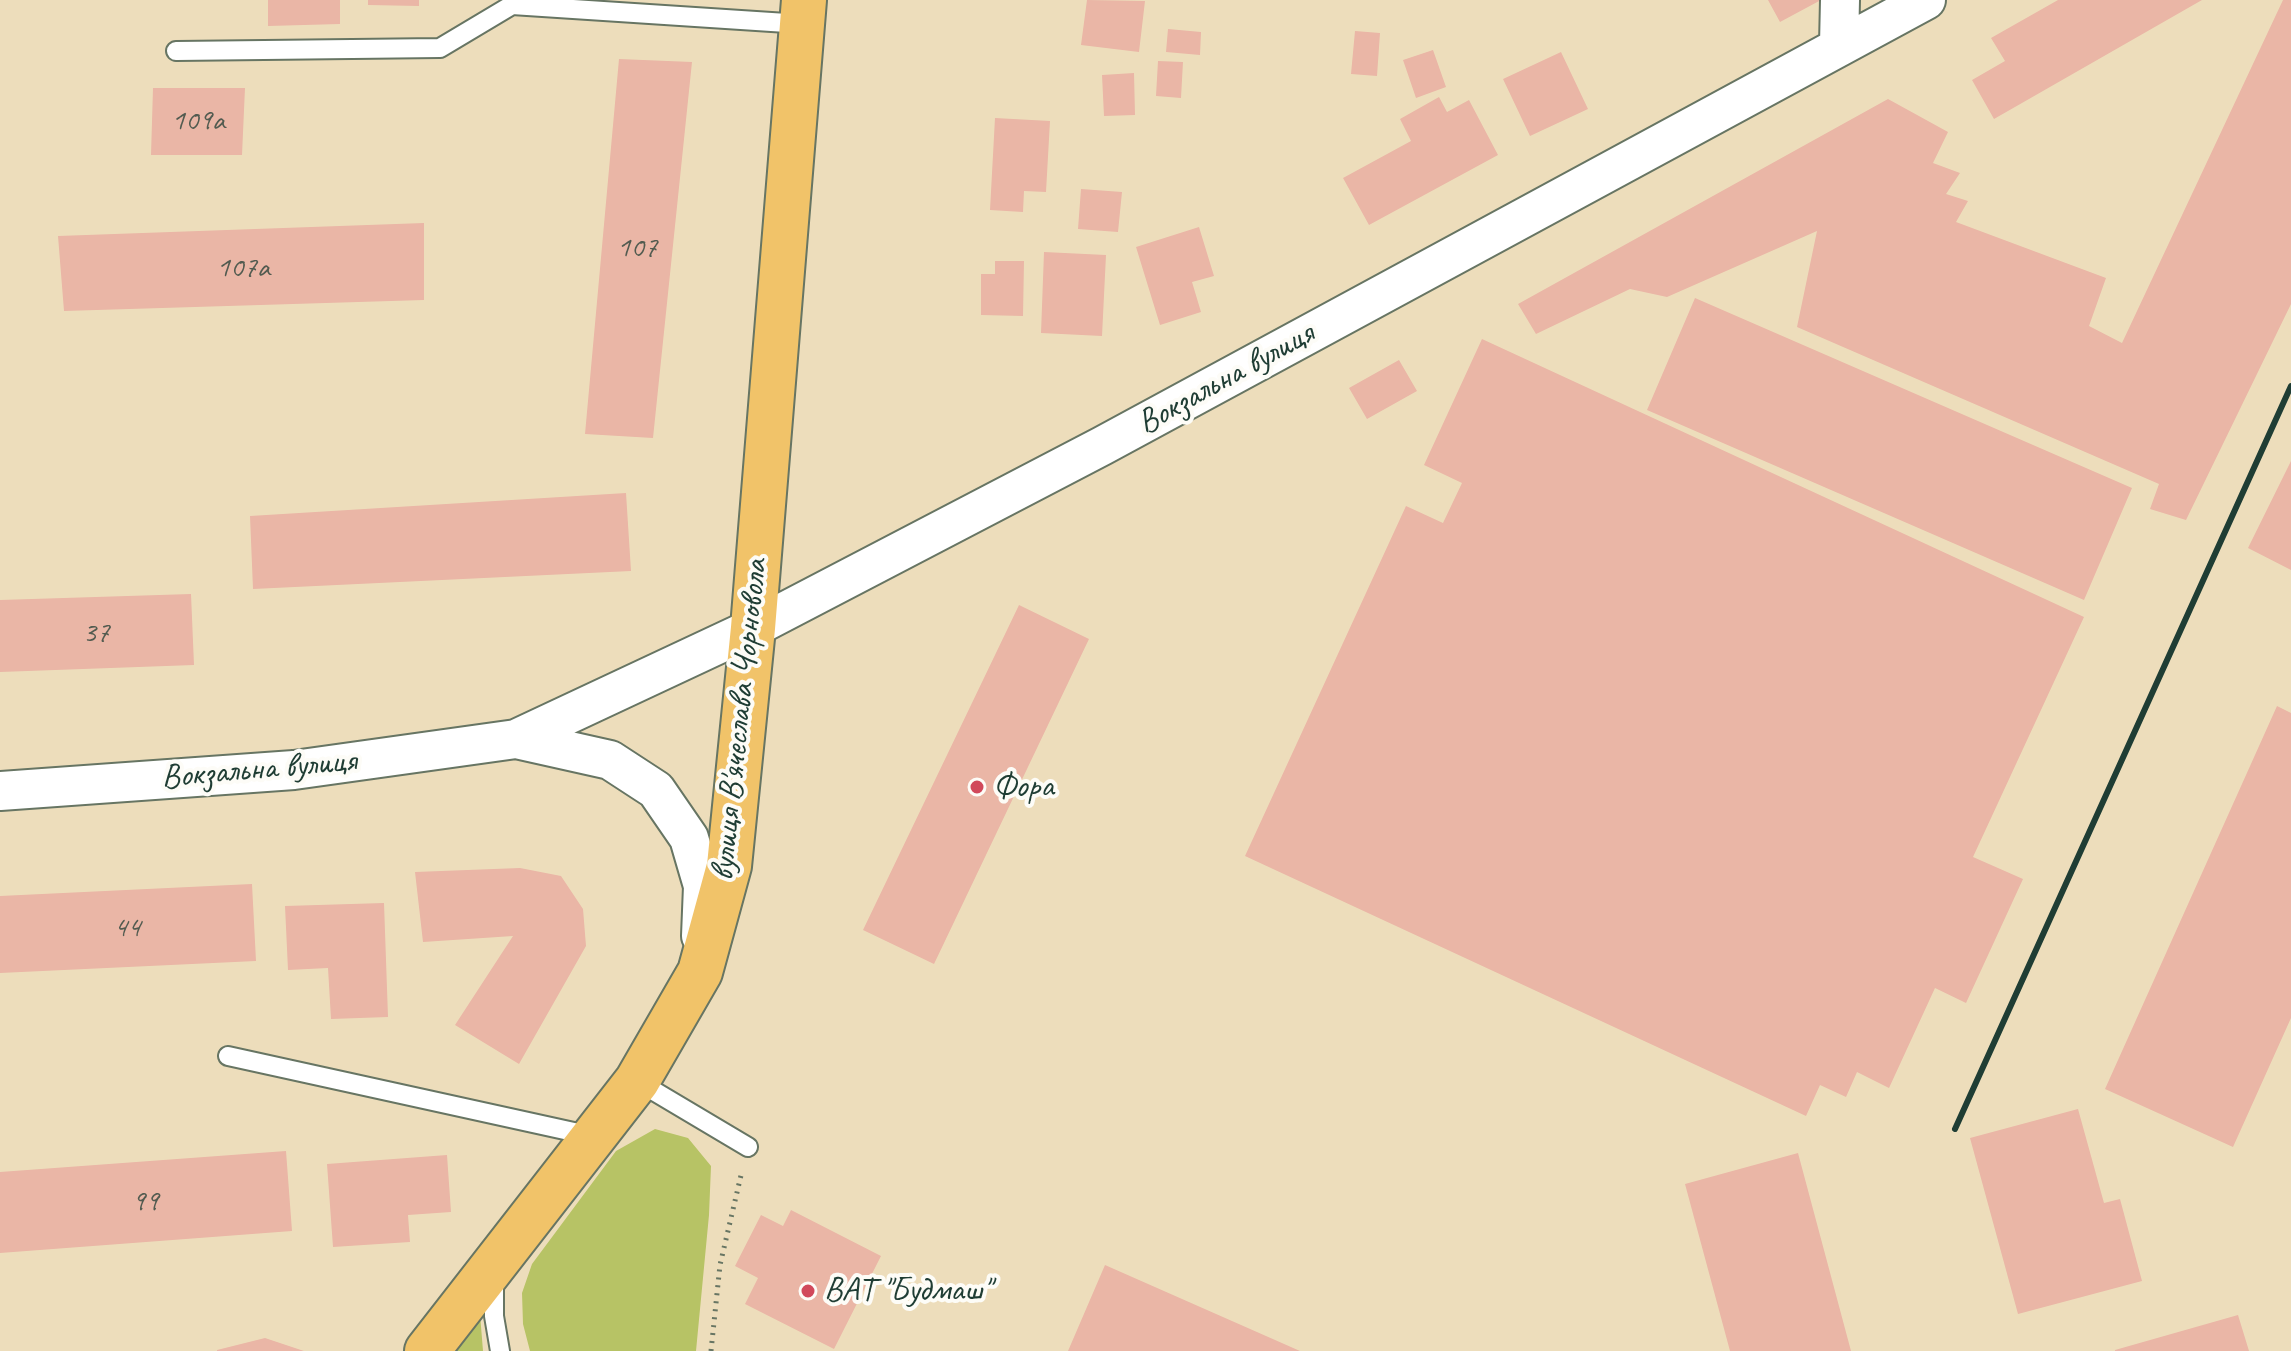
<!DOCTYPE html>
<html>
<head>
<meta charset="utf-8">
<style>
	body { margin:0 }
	canvas { display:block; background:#edddbb }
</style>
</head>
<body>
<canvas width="2291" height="1351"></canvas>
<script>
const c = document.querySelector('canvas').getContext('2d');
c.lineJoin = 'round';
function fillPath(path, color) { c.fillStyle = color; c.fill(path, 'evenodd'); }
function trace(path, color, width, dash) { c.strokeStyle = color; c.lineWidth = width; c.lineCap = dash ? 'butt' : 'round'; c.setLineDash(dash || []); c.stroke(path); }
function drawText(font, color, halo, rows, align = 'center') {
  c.font = font + ' Caveat,sans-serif'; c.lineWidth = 8; c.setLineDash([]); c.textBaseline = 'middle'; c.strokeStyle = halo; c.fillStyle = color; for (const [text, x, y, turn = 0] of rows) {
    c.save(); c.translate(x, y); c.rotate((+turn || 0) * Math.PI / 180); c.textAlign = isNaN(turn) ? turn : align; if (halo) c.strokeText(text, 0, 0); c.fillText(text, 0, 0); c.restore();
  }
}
fillPath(new Path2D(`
	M655 1129 688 1138 711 1166 709 1215 696 1351H530L523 1324 522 1293 532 1264 616 1151Z
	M480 1314 483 1351H452Z`), '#b7c365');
fillPath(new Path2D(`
	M268 0H340V24L268 26Z
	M368 0H419V6L368 5Z
	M1087 0 1145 1 1139 52 1081 45Z
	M1768 0H1821L1780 22Z
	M2058 0H2202L1994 119 1972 80 2005 61 1991 38Z
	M2283 0H2291V304L2186 520 2150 509 2159 484 1797 327 1817 231 1667 297 1630 289 1536 334 1518 304 1888 99 1948 132 1933 163 1960 173 1946 194 1968 201 1956 222 2106 278 2089 326 2122 343Z
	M1168 29 1201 32 1200 55 1166 52Z
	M1355 31 1380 33 1377 76 1351 74Z
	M1433 50 1446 87 1416 98 1403 60Z
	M1561 52 1588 109 1530 136 1503 79Z
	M619 59 692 62 653 438 585 434Z
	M1158 61 1183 62 1181 98 1156 96Z
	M1134 73 1135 115 1104 116 1102 75Z
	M153 88H245L242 155H151Z
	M1439 97 1447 112 1469 100 1498 155 1369 225 1343 178 1411 141 1400 119Z
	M995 118 1050 121 1046 192 1024 191 1023 212 990 210Z
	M1081 189 1122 192 1118 232 1078 229Z
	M424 223V300L64 311 58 236Z
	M1199 227 1214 276 1192 282 1201 312 1160 325 1136 247Z
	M1044 252 1106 255 1102 336 1041 333Z
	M995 261H1024L1023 316 981 315V274H995Z
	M1695 298 2132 488 2084 600 1647 410Z
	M1482 339 2084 617 1973 857 2023 879 1966 1003 1935 988 1889 1088 1857 1072 1846 1097 1820 1085 1806 1116 1245 856 1406 506 1443 523 1462 483 1424 465Z
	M1399 360 1417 391 1367 419 1349 388Z
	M2291 461V570L2248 548Z
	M626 493 631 571 253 589 250 516Z
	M191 594 194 665 0 672V600Z
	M1019 605 1089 639 934 964 863 930Z
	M2277 706 2291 713V1018L2233 1147 2105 1089Z
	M520 868 561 876 583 909 586 946 519 1064 455 1025 513 936 423 942 415 872Z
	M252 884 256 961 0 973V896Z
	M384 903 388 1017 331 1019 328 968 288 970 285 906Z
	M2078 1109 2104 1203 2120 1199 2142 1281 2018 1314 1970 1138Z
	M286 1151 292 1231 0 1253V1172Z
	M1798 1153 1851 1351H1730L1685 1184Z
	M447 1155 451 1212 408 1215 410 1242 333 1247 327 1164Z
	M791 1210 881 1256 834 1349 745 1304 758 1278 735 1266 761 1215 783 1226Z
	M1105 1265 1300 1351H1068Z
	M2238 1315 2249 1351H2115V1350Z
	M265 1338 304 1351H217V1350Z`), '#eab6a6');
const lane = new Path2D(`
	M176 51 440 48 512 5 802 24
	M228 1056 592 1136
	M637 1081 748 1147
	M494 1278V1316L500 1351`);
const street = new Path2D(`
	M1839 45 1840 0
	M516 739 610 760 656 790 689 838 703 886 701 936
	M0 791 294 770 516 739 753 628 1102 446 1926 0`);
const primary = new Path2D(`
	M427 1351 637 1081 700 972 729 866 753 628 804 0`);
trace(lane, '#677563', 22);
trace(street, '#677563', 42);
trace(primary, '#677563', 48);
trace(new Path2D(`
	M711 1351 720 1265 742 1171`), '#677563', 5, [2, 6]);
trace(lane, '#fff', 18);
trace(street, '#fff', 38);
trace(primary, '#f1c369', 44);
trace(new Path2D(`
	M1955 1129 2291 386`), '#1f3d34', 6);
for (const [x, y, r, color] of [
	[977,787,8,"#d1495b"],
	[808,1291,8,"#d1495b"]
]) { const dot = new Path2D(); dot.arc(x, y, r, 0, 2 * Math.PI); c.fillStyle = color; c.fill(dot); trace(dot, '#fdfcf7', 3); }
drawText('30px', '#525b50', null, [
	["109а",198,121],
	["107",637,248],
	["107а",243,268],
	["37",96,633],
	["44",127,928],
	["99",145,1202]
]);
drawText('34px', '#1f3d34', '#fdfcf7', [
	["Вокзальна вулиця",1226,379,-29],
	["вулиця В'ячеслава Чорновола",740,720,-84],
	["Вокзальна вулиця",259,770,-5]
]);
drawText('34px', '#1f3d34', '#fdfcf7', [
	["Фора",993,787],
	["ВАТ \"Будмаш\"",824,1291]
], 'left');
</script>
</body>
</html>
